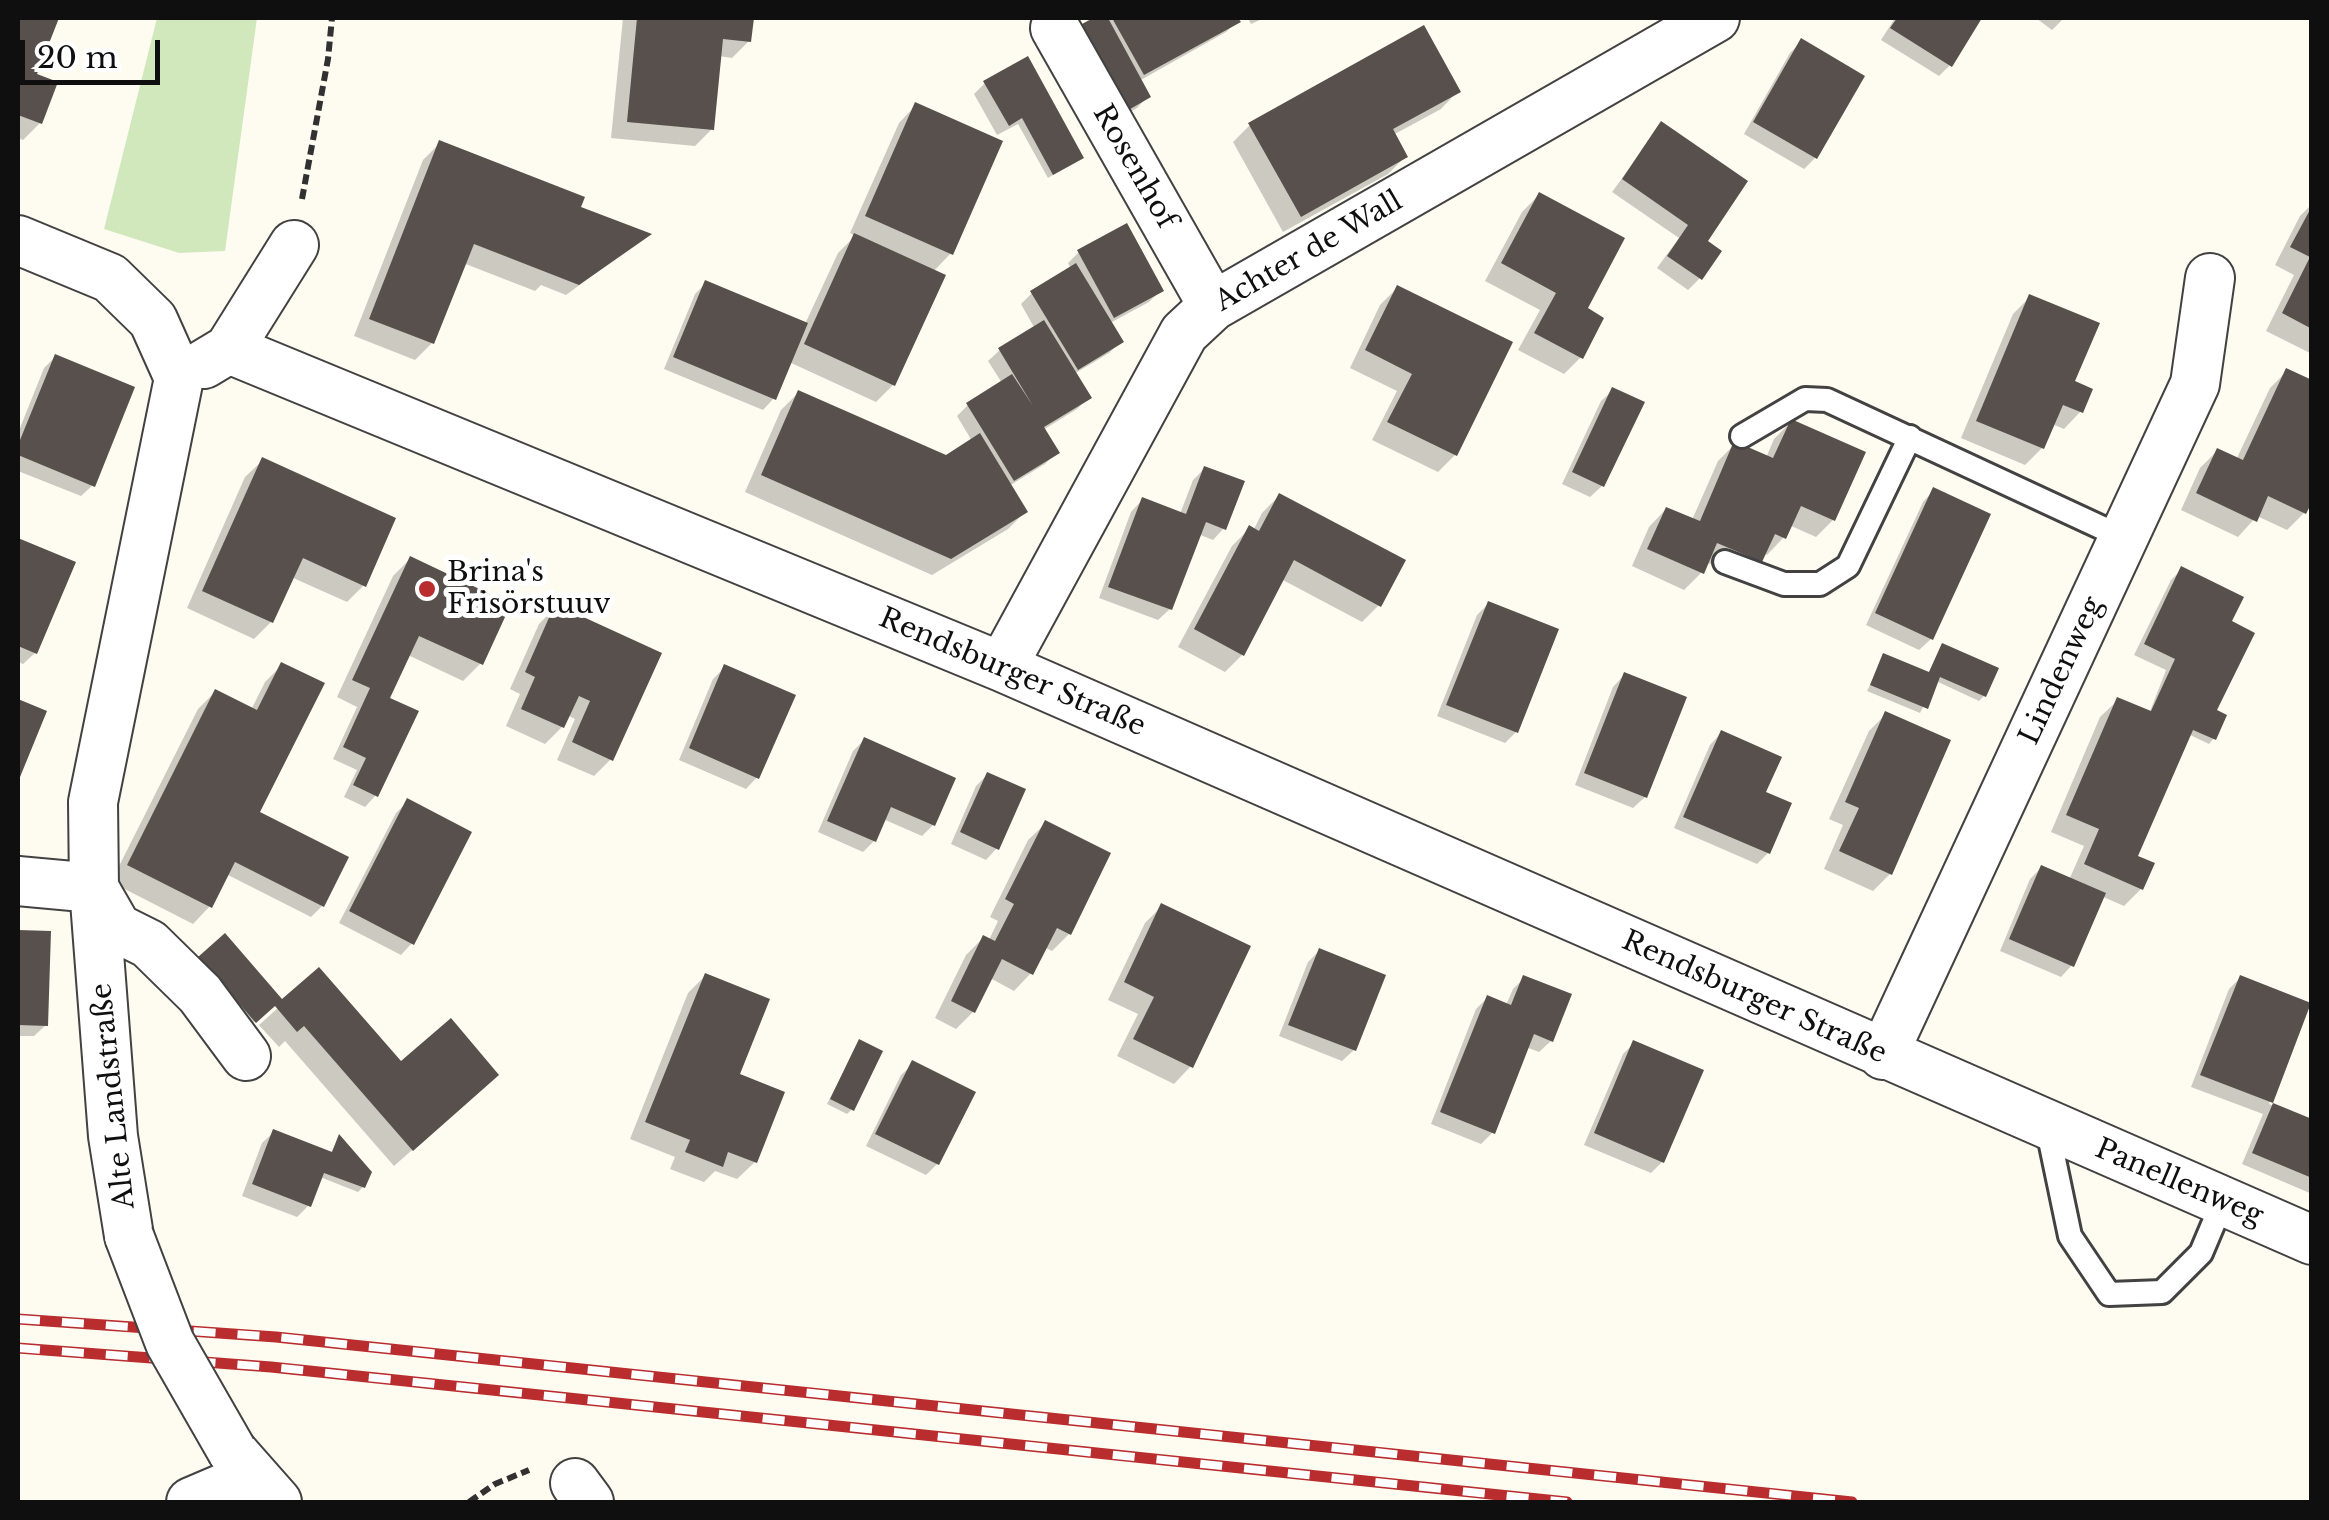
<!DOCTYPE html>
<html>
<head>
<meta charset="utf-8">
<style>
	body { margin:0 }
	#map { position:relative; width:2329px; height:1520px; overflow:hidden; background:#fefcf1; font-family:"Libre Baskerville",serif }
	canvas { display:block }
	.frame { position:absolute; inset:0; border:20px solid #0f0f0f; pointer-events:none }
	.scale { position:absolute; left:20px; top:40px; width:140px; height:45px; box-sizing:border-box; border:5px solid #0f0f0f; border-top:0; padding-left:12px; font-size:30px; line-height:35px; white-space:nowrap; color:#0f0f0f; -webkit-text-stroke:8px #fff; paint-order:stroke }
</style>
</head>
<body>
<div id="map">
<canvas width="2329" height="1520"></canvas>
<div class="frame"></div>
<div class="scale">20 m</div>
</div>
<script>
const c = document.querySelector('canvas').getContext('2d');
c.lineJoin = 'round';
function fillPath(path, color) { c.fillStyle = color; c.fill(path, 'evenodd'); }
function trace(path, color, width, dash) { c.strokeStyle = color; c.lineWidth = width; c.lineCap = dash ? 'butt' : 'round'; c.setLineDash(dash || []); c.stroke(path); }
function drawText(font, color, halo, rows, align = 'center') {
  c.font = font + ' "Libre Baskerville",serif'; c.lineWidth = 10; c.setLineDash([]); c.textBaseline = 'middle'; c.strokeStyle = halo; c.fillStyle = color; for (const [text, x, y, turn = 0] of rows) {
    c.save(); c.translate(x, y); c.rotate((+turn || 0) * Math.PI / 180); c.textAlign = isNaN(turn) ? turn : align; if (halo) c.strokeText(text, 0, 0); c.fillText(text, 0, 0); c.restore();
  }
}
fillPath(new Path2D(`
	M157 18H257L225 251 179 253 104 229Z`), '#d1e8bc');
fillPath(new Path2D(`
	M18 18H56L34 76 40 123 23 140 18 138Z
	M623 18H751L749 41 732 58 719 56 712 129 695 146 611 138Z
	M1099 18H1236L1238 21 1226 32 1139 81 1148 96 1137 108 1106 125 1072 32Z
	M1248 18H1264L1251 24Z
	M1895 18H1979L1950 65 1939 76 1881 40Z
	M2036 18H2064L2052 30Z
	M1802 41 1815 158 1804 169 1744 134 1790 53Z
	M985 83 1081 158 1048 178 1018 124 997 135 974 94Z
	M1458 91 1441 109 1393 135 1405 157 1388 174 1283 232 1233 142 1250 125Z
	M916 105 951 253 933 272 893 385 876 402 789 362 774 398 763 410 664 369 695 294 706 283 805 324 838 253 855 236 850 233 899 123Z
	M1662 124 1704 242 1700 278 1688 290 1657 268 1679 238 1612 192Z
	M440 143 578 208 648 235 566 295 541 285 535 291 463 263 432 343 415 360 354 336 423 160Z
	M1539 195 1584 309 1581 357 1564 374 1518 350 1540 310 1485 281 1522 212Z
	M2312 204V354L2266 331 2294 275 2275 265 2300 216Z
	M1079 252 1161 290 1149 302 1110 323 1121 341 1109 353 1074 374 1088 398 1077 409 1043 430 1057 452 1045 464 1009 486 1025 512 1008 529 932 575 745 492 781 410 798 393 946 458 972 441 957 416 968 405 1002 383 988 361 1000 350 1035 329 1021 304 1032 293 1071 269 1068 263Z
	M1397 288 1455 455 1438 472 1372 440 1397 391 1350 368 1380 305Z
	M2030 297 2072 383 2081 411 2064 429 2052 424 2042 448 2025 465 1961 438 2013 314Z
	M55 357 93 485 81 496 18 471V433L44 368Z
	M2287 371 2304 513 2287 530 2257 516 2238 537 2181 510 2200 468 2217 451 2236 460 2270 388Z
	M1613 390 1602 486 1590 497 1562 484 1601 401Z
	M1791 422 1833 520 1816 537 1789 525 1784 537 1767 555 1764 553 1743 578 1706 562 1702 572 1684 590 1632 566 1649 527 1666 509 1692 520 1718 461 1735 444 1766 458 1774 439Z
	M263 460 364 585 347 602 291 577 271 622 254 639 187 608 245 477Z
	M1204 469 1224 528 1213 540 1198 534 1170 609 1158 620 1099 598 1131 512 1142 500 1180 514 1193 480Z
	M1934 490 1931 639 1919 650 1866 625 1923 502Z
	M1279 496 1379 605 1362 622 1281 579 1242 655 1225 672 1178 647 1232 546 1249 529 1253 531 1262 513Z
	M18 540 73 564 35 653 23 664 18 662Z
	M410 559 508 605 480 664 463 681 408 655 387 699 376 795 365 807 344 797 357 770 333 759 357 707 337 697 393 576Z
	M2182 569 2229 622 2215 709 2214 738 2209 744 2188 734 2135 857 2141 889 2124 906 2101 896 2072 965 2061 977 2000 951 2030 879 2041 868 2069 880 2084 846 2051 832 2100 717 2118 700 2149 714 2166 670 2134 655 2171 580Z
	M1488 604 1516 732 1505 743 1437 716 1477 615Z
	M556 607 611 759 594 776 557 760 575 719 567 715 562 727 545 744 506 726 520 694 510 689 539 624Z
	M1942 646 1984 696 1979 701 1936 681 1920 713 1867 691 1884 656 1928 674Z
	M282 665 256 813 322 906 311 917 226 874 210 906 193 924 111 882 198 709 215 692 251 710 265 682Z
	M725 667 757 777 746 789 679 760 713 679Z
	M1624 675 1645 797 1633 808 1575 785 1613 687Z
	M1886 714 1890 874 1873 891 1824 869 1843 825 1829 819 1869 731Z
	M1721 733 1763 793 1768 853 1757 864 1674 828 1710 745Z
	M864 740 933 825 922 836 883 819 874 841 863 852 818 832 853 751Z
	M987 775 997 848 986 860 951 844 976 786Z
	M407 802 412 943 401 955 339 923 396 813Z
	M1046 823 1069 934 1052 951 1044 947 1031 973 1014 991 990 978 973 1012 956 1029 935 1018 966 955 983 938 989 940 998 921 990 917 1028 840Z
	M1162 906 1191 1066 1174 1084 1117 1056 1138 1014 1108 1000 1145 923Z
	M18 932 48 933 46 1025 34 1036H18Z
	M1319 951 1354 1050 1342 1061 1279 1036 1308 962Z
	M199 958 269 1009 243 1032 188 970Z
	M319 971 401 1065 479 1091 394 1166 285 1041 279 1047 259 1025Z
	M705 976 737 1075 755 1162 737 1179 715 1171 704 1182 670 1169 675 1157 630 1139 688 993Z
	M1524 978 1551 1041 1539 1052 1526 1047 1492 1133 1481 1144 1431 1124 1476 1009 1487 998 1506 1005 1513 989Z
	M2240 978 2308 1004 2269 1104 2312 1122V1194L2242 1164 2263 1114 2191 1087 2229 989Z
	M859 1042 852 1109 847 1114 827 1104Z
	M1634 1043 1662 1162 1651 1173 1584 1145 1623 1054Z
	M913 1064 972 1094 937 1164 926 1175 866 1146 901 1075Z
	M274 1132 330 1154 339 1138 363 1187 358 1192 320 1177 309 1205 297 1217 242 1196 262 1143Z`), '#0003');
fillPath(new Path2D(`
	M18 18H59L37 74 58 82 42 124 18 115Z
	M637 18H754L751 42 723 39 714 130 627 122Z
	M1093 18H1108L1151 97 1118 116 1071 30Z
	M1112 18H1238L1241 22 1144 75Z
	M1897 18H1982L1952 67 1890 28Z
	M1424 25 1461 92 1393 129 1408 157 1301 217 1248 123Z
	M1801 38 1865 76 1817 159 1753 122Z
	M1028 56 1084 158 1053 175 1022 118 1009 126 983 81Z
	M915 102 1003 141 953 255 865 216Z
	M1661 121 1748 181 1708 241 1722 251 1702 280 1667 256 1688 225 1622 179Z
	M439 140 585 197 581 207 652 234 579 285 474 244 434 344 369 319Z
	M1539 192 1625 238 1588 308 1604 318 1583 359 1534 333 1556 293 1501 263Z
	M2312 206V329L2282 313 2310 257 2290 247Z
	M1127 223 1164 291 1114 318 1077 250Z
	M854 233 946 275 895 386 804 344Z
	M1076 263 1124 342 1078 370 1030 291Z
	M705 280 808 323 776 400 673 357Z
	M1397 285 1513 342 1457 456 1387 422 1412 374 1365 350Z
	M2029 294 2100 323 2075 381 2093 389 2083 413 2063 405 2044 449 1976 421Z
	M1044 320 1092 398 1044 427 1060 453 1014 481 966 403 1012 374 1033 406 998 348Z
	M55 354 135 387 95 487 18 455V445Z
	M2286 368 2312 380V502L2306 514 2268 496 2257 522 2196 493 2217 448 2243 460Z
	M1612 387 1645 402 1604 487 1572 472Z
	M798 390 946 455 980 433 1028 512 951 559 761 475Z
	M1791 419 1866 452 1835 521 1801 506 1786 539 1775 534 1762 562 1717 543 1704 574 1647 549 1666 507 1700 521 1734 441 1773 458Z
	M262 457 396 518 366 587 303 558 273 623 202 591Z
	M1204 466 1245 481 1226 530 1206 522 1172 610 1108 587 1142 497 1186 514Z
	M1933 487 1991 514 1933 640 1875 613Z
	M1279 493 1406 560 1381 607 1294 560 1244 656 1194 629 1249 525 1259 531Z
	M18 538 76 562 37 654 18 646Z
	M410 556 511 604 483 665 419 636 390 698 419 711 378 797 353 785 366 758 343 747 370 688 352 680Z
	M2181 566 2244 597 2232 621 2255 633 2217 710 2227 715 2216 740 2193 730 2138 856 2155 863 2143 890 2084 864 2099 829 2066 815 2117 697 2151 711 2175 659 2144 644Z
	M1488 601 1559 629 1518 733 1446 705Z
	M555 604 662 653 613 761 572 742 590 701 579 696 564 728 521 709 535 677 525 672Z
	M1942 643 1999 668 1986 697 1940 677 1928 709 1870 685 1883 653 1929 672Z
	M281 662 325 683 260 812 349 857 324 907 235 862 212 908 127 865 215 689 257 710Z
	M724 664 796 695 759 779 689 748Z
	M1624 672 1687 697 1647 798 1584 773Z
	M18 699 47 711 18 782Z
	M1885 711 1951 740 1892 875 1839 851 1859 808 1845 802Z
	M1721 730 1782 757 1766 792 1792 803 1770 854 1683 817Z
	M864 737 956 778 935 826 891 807 876 842 827 821Z
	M987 772 1026 789 999 850 960 832Z
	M407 798 472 832 414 945 349 911Z
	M1045 820 1111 853 1071 935 1057 928 1033 975 1002 959 975 1013 951 1001 983 935 995 941 1014 904 1005 899Z
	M2041 865 2106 893 2074 967 2009 939Z
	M1161 903 1251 946 1193 1068 1133 1039 1154 997 1124 982Z
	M18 930 51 931 48 1026 18 1025Z
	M225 933 282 999 319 967 401 1061 451 1018 499 1075 413 1151 304 1026 297 1032 275 1006 256 1023 198 957Z
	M1319 948 1386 975 1356 1051 1288 1025Z
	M705 973 770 999 740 1074 785 1092 757 1163 728 1152 723 1167 685 1152 690 1140 645 1122Z
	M1523 975 1572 994 1553 1042 1534 1034 1495 1134 1440 1112 1487 995 1511 1005Z
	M2240 975 2311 1003 2273 1103 2312 1119V1178L2252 1153 2273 1103 2200 1075Z
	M859 1039 883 1051 854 1111 830 1099Z
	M1633 1040 1704 1070 1664 1163 1594 1133Z
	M912 1060 976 1092 939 1165 875 1134Z
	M273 1129 332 1152 339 1134 372 1172 365 1188 324 1173 311 1207 252 1184Z`), '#57504c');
const lane = new Path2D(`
	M1742 436 1805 399 1827 400 2124 538
	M1725 562 1784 584H1820L1848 566 1910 437
	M2047 1126 2070 1236 2109 1294 2162 1292 2201 1253 2223 1201`);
const street = new Path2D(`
	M1055 28 1213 306
	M18 240 110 278 153 320 179 378
	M229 349 1002 667 2312 1240
	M204 364 229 349 294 245
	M1002 667 1184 333 1213 306 1715 18
	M18 881 94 888 117 928 149 944 200 994 246 1056
	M1883 1055 2195 384 2210 278
	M129 1236 113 1136 94 888 93 802 179 378
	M232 1451 277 1502
	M575 1483 589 1502
	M191 1502 252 1476`);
trace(lane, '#424242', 28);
trace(street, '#424242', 52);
trace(new Path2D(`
	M302 199 328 59 332 18
	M469 1502 495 1484 529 1470`), '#313131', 6, [10, 5]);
trace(lane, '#fff', 22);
trace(street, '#fff', 48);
const rail = new Path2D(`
	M18 1319 276 1337 1852 1502
	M18 1348 271 1367 1567 1502`);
trace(rail, '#b92d2f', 11);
trace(rail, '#fff', 8, [22]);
const streetBridge = new Path2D(`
	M129 1236 170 1343 232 1451`);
trace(streetBridge, '#424242', 52, []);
trace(streetBridge, '#fff', 48);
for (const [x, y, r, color] of [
	[427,589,10,"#b92d2f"]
]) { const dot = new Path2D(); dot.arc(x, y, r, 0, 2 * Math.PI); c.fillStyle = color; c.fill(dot); trace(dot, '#fff', 4); }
drawText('28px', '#0f0f0f', '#fff', [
	["Rosenhof",1134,167,60],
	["Achter de Wall",1309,252,-30],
	["Lindenweg",2062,671,-65],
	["Rendsburger Straße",1012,673,23],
	["Rendsburger Straße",1754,998,24],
	["Alte Landstraße",114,1096,-96],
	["Panellenweg",2179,1183,23]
]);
drawText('28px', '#0f0f0f', '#fff', [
	["Brina's",447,573],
	["Frisörstuuv",447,605]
], 'left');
</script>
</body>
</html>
